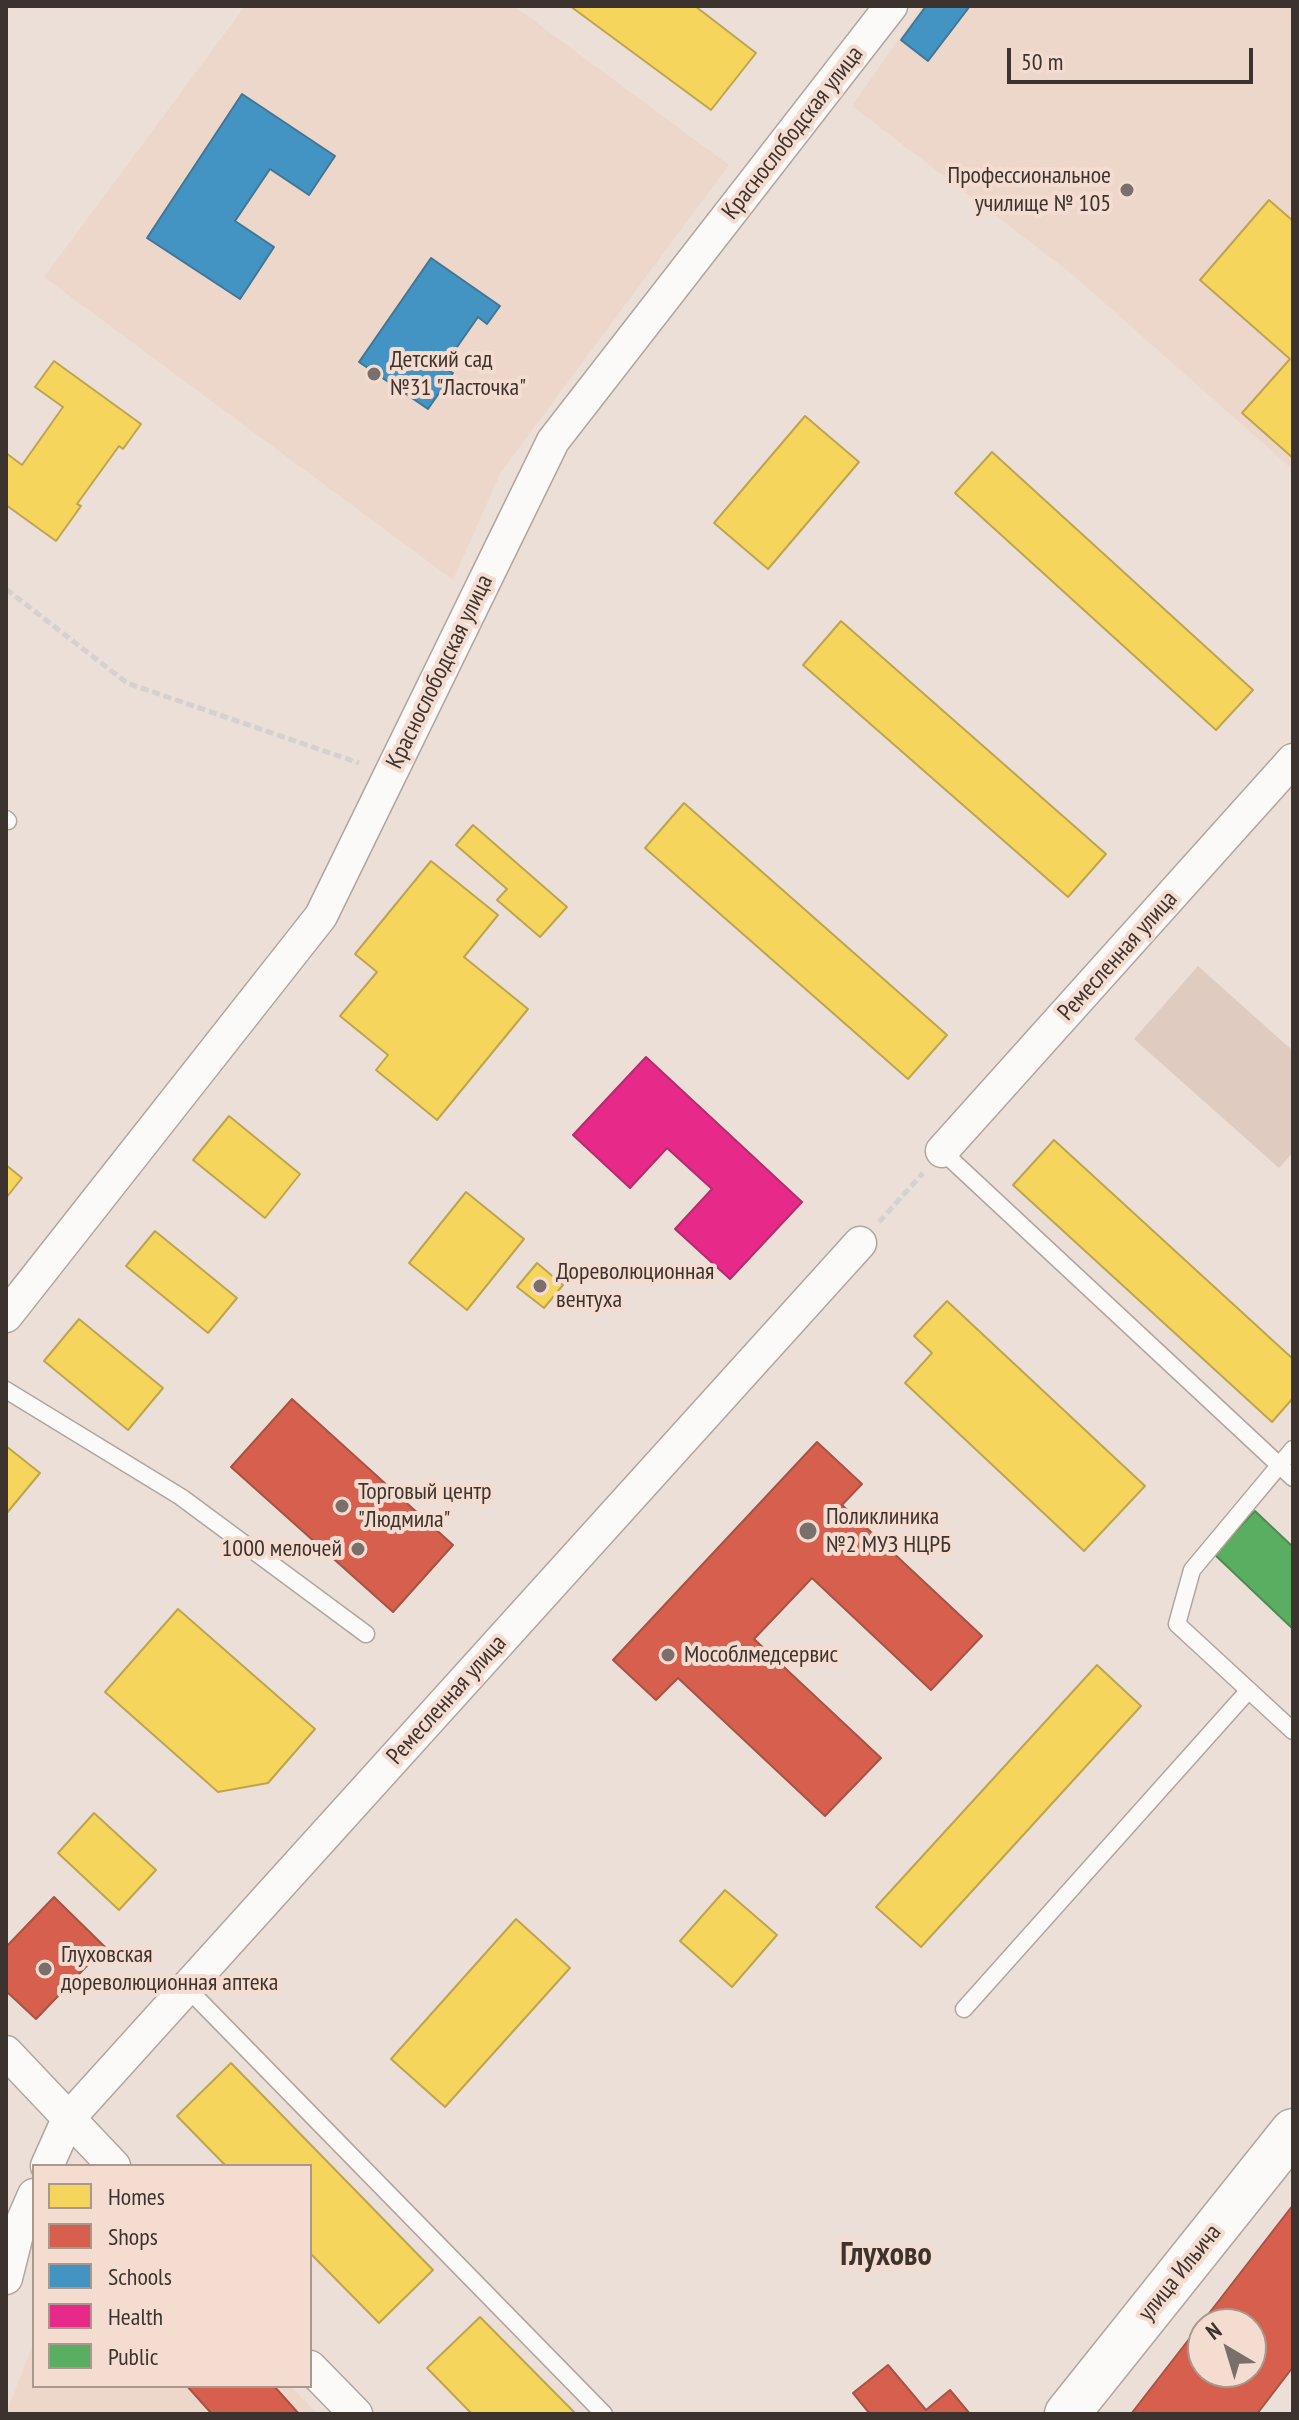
<!DOCTYPE html>
<html>
<head>
<meta charset="utf-8">
<style>
	body { margin:0 }
	#map { position:relative; width:1299px; height:2420px; overflow:hidden; background:#ecdfd8; font-family:"PT Sans Narrow",sans-serif }
	canvas { display:block }
	.frame { position:absolute; inset:0; border:8px solid #3c332e; pointer-events:none }
	.legend { position:absolute; left:32px; top:2164px; width:280px; height:224px; box-sizing:border-box; background:#f4dcd0; border:2px solid #aa988f; margin:0; padding:10px 14px; list-style:none; font-size:24px; color:#3c332e }
	.legend li { display:flex; align-items:center; gap:16px; height:40px }
	.legend b { width:40px; border:2px solid #aa988f }
	.north { position:absolute; left:1187px; top:2308px; width:80px; height:80px; box-sizing:border-box; background:#f4dcd0; border:2px solid #aa988f; border-radius:50%; rotate:322deg; font-size:22px; font-weight:700; line-height:32px; text-align:center; color:#3c332e }
	.north::after { content:''; display:block; margin:auto; width:28px; height:36px; background:#7a6f6a; clip-path:polygon(50% 0,100% 100%,50% 72%,0 100%) }
	.scale { position:absolute; left:1007px; top:48px; width:246px; height:36px; box-sizing:border-box; border:4px solid #3c332e; border-top:0; padding-left:10px; font-size:24px; line-height:28px; white-space:nowrap; color:#3c332e; -webkit-text-stroke:6px #f4dcd0; paint-order:stroke }
</style>
</head>
<body>
<div id="map">
<canvas width="1299" height="2420"></canvas>
<div class="frame"></div>
<ul class="legend">
<li><b style="height:22px;background:#f6d55c"></b>Homes</li>
<li><b style="height:22px;background:#d6604d"></b>Shops</li>
<li><b style="height:22px;background:#4393c3"></b>Schools</li>
<li><b style="height:22px;background:#e7298a"></b>Health</li>
<li><b style="height:22px;background:#5aae61"></b>Public</li>
</ul>
<div class="north">N</div>
<div class="scale">50 m</div>
</div>
<script>
const c = document.querySelector('canvas').getContext('2d');
c.lineJoin = 'round';
function fillPath(path, color) { c.fillStyle = color; c.fill(path, 'evenodd'); }
function trace(path, color, width, dash) { c.strokeStyle = color; c.lineWidth = width; c.lineCap = dash ? 'butt' : 'round'; c.setLineDash(dash || []); c.stroke(path); }
function drawText(font, color, halo, rows, align = 'center') {
  c.font = font + ' "PT Sans Narrow",sans-serif'; c.lineWidth = 8; c.setLineDash([]); c.textBaseline = 'middle'; c.strokeStyle = halo; c.fillStyle = color; for (const [text, x, y, turn = 0] of rows) {
    c.save(); c.translate(x, y); c.rotate((+turn || 0) * Math.PI / 180); c.textAlign = isNaN(turn) ? turn : align; if (halo) c.strokeText(text, 0, 0); c.fillText(text, 0, 0); c.restore();
  }
}
fillPath(new Path2D(`
	M245 6H514L729 165 501 472 453 580 44 277Z
	M922 6H1293V470L1072 274 852 106Z
	M34 2341V2386H291L317 2414H6Z`), '#edd7ca');
fillPath(new Path2D(`
	M1198 966 1293 1051V1152L1279 1168 1134 1039Z`), '#dfcbc0');
const homes = new Path2D(`
	M570 6H695L756 53 711 110Z
	M1269 200 1293 221V458L1242 413 1290 359 1200 280Z
	M54 361 141 424 123 449 119 446 77 504 81 506 56 541 6 505V453L22 465 63 407 35 387Z
	M805 416 859 462 768 569 714 523Z
	M992 452 1253 690 1216 730 955 493Z
	M841 621 1106 854 1068 897 803 665Z
	M684 803 947 1035 908 1079 645 848Z
	M473 825 567 907 540 937 497 900 507 889 456 845Z
	M431 861 498 915 464 957 528 1009 437 1120 376 1070 388 1055 340 1016 377 972 355 954Z
	M229 1116 300 1174 265 1218 193 1160Z
	M1054 1140 1293 1359V1398L1272 1422 1013 1185Z
	M6 1165 22 1178 6 1198Z
	M466 1192 524 1239 467 1310 409 1263Z
	M155 1231 237 1298 208 1333 126 1266Z
	M537 1263 563 1285 544 1308 517 1287Z
	M947 1301 1145 1486 1084 1551 905 1383 932 1353 914 1336Z
	M79 1319 163 1388 128 1430 44 1361Z
	M6 1446 40 1473 6 1514Z
	M178 1609 315 1729 268 1783 218 1792 105 1692Z
	M1097 1665 1141 1706 921 1947 876 1907Z
	M94 1813 156 1870 119 1910 58 1853Z
	M725 1890 777 1935 732 1987 680 1941Z
	M516 1919 570 1968 445 2107 391 2059Z
	M231 2063 433 2270 379 2323 310 2253V2166H226L177 2116Z
	M480 2317 576 2414H472L427 2368Z`);
fillPath(homes, '#f6d55c');
trace(homes, '#bea44e', 2);
const shops = new Path2D(`
	M292 1399 453 1545 393 1612 231 1467Z
	M817 1442 862 1484 842 1505 982 1636 931 1690 812 1578 754 1639 881 1758 825 1816 678 1678 656 1700 613 1660Z
	M54 1897 105 1947 36 2019 6 1991V1947Z
	M1293 2205V2367L1257 2414H1131ZM1203 2324H1251V2372H1203Z
	M888 2365 926 2410 950 2390 970 2414H870L853 2393Z
	M187 2386H274L299 2414H212Z`);
fillPath(shops, '#d6604d');
trace(shops, '#a85244', 2);
const schools = new Path2D(`
	M926 6H970L928 61 901 40Z
	M242 94 335 156 309 195 270 169 235 221 274 247 240 299 147 238Z
	M431 258 500 306 487 324 478 317 443 367 453 373 428 409 359 362Z`);
fillPath(schools, '#4393c3');
trace(schools, '#417696', 2);
const health = new Path2D(`
	M646 1057 802 1202 730 1279 675 1229 712 1189 667 1148 630 1188 573 1135Z`);
fillPath(health, '#e7298a');
trace(health, '#b42c6e', 2);
const public = new Path2D(`
	M1255 1511 1293 1547V1629L1214 1554Z`);
fillPath(public, '#5aae61');
trace(public, '#518952', 2);
const lane = new Path2D(`
	M6 819 8 821
	M942 1151 1293 1478
	M6 1390 181 1497 366 1634
	M1293 1449 1192 1570 1177 1624 1293 1731
	M187 1988 604 2414
	M964 2009 1249 1690`);
const street = new Path2D(`
	M942 1151 1293 760
	M6 1316 321 916 553 441 891 6
	M6 2052 114 2166
	M47 2166 68 2119 860 1243
	M6 2278 17 2234 34 2195
	M310 2367 356 2414`);
const secondary = new Path2D(`
	M1067 2414 1293 2131`);
trace(lane, '#b0a5a0', 19);
trace(street, '#b0a5a0', 35);
trace(secondary, '#b0a5a0', 47);
trace(new Path2D(`
	M6 589 127 683 359 763
	M879 1222 923 1173`), '#d4d1cf', 5, [8, 4]);
trace(lane, '#fcfaf9', 16);
trace(street, '#fcfaf9', 32);
trace(secondary, '#fcfaf9', 44);
for (const [x, y, r, color] of [
	[1127,190,8,"#7a6f6a"],
	[374,374,8,"#7a6f6a"],
	[540,1286,8,"#7a6f6a"],
	[342,1506,8,"#7a6f6a"],
	[808,1531,10,"#7a6f6a"],
	[358,1549,8,"#7a6f6a"],
	[668,1655,8,"#7a6f6a"],
	[45,1969,8,"#7a6f6a"]
]) { const dot = new Path2D(); dot.arc(x, y, r, 0, 2 * Math.PI); c.fillStyle = color; c.fill(dot); trace(dot, '#f4dcd0', 3); }
drawText('24px', '#3c332e', '#f4dcd0', [
	["Краснослободская улица",793,133,-52],
	["Краснослободская улица",440,672,-64],
	["Ремесленная улица",1118,956,-48],
	["Ремесленная улица",447,1700,-48],
	["улица Ильича",1180,2273,-51]
]);
drawText('24px', '#3c332e', '#f4dcd0', [
	["Профессиональное",1111,176,"right"],
	["училище № 105",1111,204,"right"],
	["Детский сад",390,360],
	["№31 \"Ласточка\"",390,388],
	["Дореволюционная",556,1272],
	["вентуха",556,1300],
	["Торговый центр",358,1492],
	["\"Людмила\"",358,1520],
	["Поликлиника",826,1517],
	["№2 МУЗ НЦРБ",826,1545],
	["1000 мелочей",342,1549,"right"],
	["Мособлмедсервис",684,1655],
	["Глуховская",61,1955],
	["дореволюционная аптека",61,1983]
], 'left');
drawText('bold 32px', '#3c332e', '#f4dcd0', [
	["Глухово",886,2256]
]);
</script>
</body>
</html>
